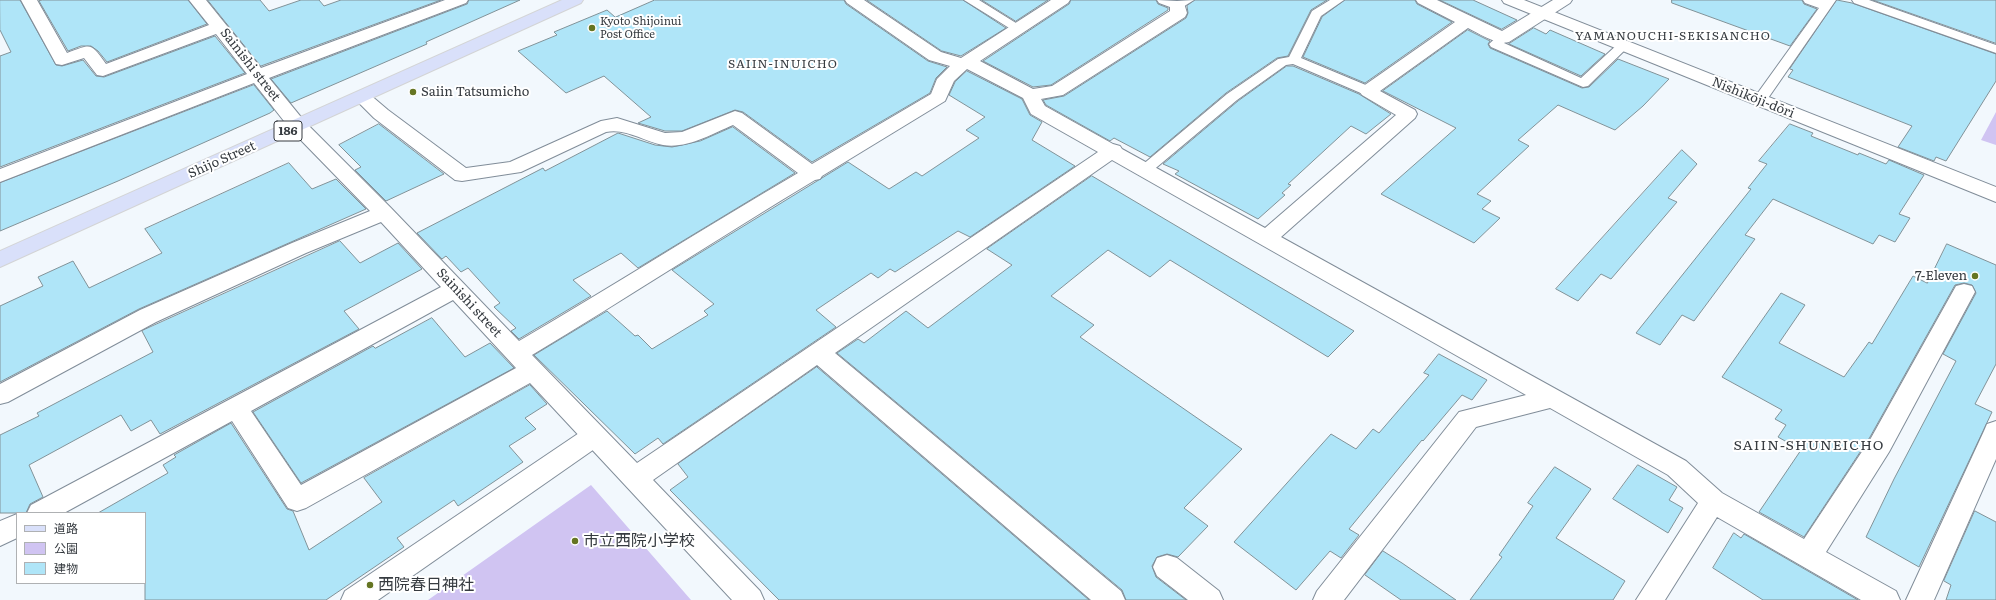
<!DOCTYPE html>
<html>
<head>
<meta charset="utf-8">
<style>
	body { margin:0 }
	#map { position:relative; width:1996px; height:600px; overflow:hidden; background:#f2f8fd; font-family:Literata,"Noto Sans JP",serif }
	canvas { display:block }
	.legend { position:absolute; left:16px; top:512px; width:130px; height:72px; box-sizing:border-box; background:#fff; border:1px solid #afb1b3; margin:0; padding:5px 7px; list-style:none; font-size:12px; color:#363b40 }
	.legend li { display:flex; align-items:center; gap:8px; height:20px }
	.legend b { width:20px; border:1px solid #afb1b3 }
</style>
</head>
<body>
<div id="map">
<canvas width="1996" height="600"></canvas>
<ul class="legend">
<li><b style="height:5px;background:#d9e0fa"></b>道路</li>
<li><b style="height:11px;background:#d0c4f2"></b>公園</li>
<li><b style="height:11px;background:#afe5f8"></b>建物</li>
</ul>
</div>
<script>
const c = document.querySelector('canvas').getContext('2d');
c.lineJoin = 'round';
function fillPath(path, color) { c.fillStyle = color; c.fill(path, 'evenodd'); }
function trace(path, color, width, dash) { c.strokeStyle = color; c.lineWidth = width; c.lineCap = dash ? 'butt' : 'round'; c.setLineDash(dash || []); c.stroke(path); }
function drawText(font, color, halo, rows, align = 'center') {
  c.font = font + ' Literata,"Noto Sans JP",serif'; c.lineWidth = 4; c.setLineDash([]); c.textBaseline = 'middle'; c.strokeStyle = halo; c.fillStyle = color; for (const [text, x, y, turn = 0] of rows) {
    c.save(); c.translate(x, y); c.rotate((+turn || 0) * Math.PI / 180); c.textAlign = isNaN(turn) ? turn : align; if (halo) c.strokeText(text, 0, 0); c.fillText(text, 0, 0); c.restore();
  }
}
fillPath(new Path2D(`
	M1996 112V145L1981 140Z
	M591 485 691 600H428Z`), '#d0c4f2');
const building = new Path2D(`
	M0 0H20L56 65 62 66 83 60 96 76 104 77 215 36 245 73 0 167V56L11 52 0 30Z
	M43 0H188L207 24 107 62 98 51 91 46H81L68 51 39 1Z
	M208 0H260L269 11 301 0H319L324 6 341 0H441L261 66Z
	M469 0H520L426 42 427 44 291 103 271 79 467 4Z
	M655 0H844L846 4 928 61 947 67 936 78 930 93 812 162 743 112 735 110 682 131H665L638 123 651 117 604 76 566 93 518 51 557 35 554 32 607 10 615 17Z
	M867 0H963L1006 28 961 56 942 51Z
	M982 0H1048L1016 21Z
	M1071 0H1156L1158 4 1168 8V10L1051 85 1033 87 983 61 1069 4Z
	M1195 0H1327L1311 10 1288 56 1277 58 1226 93 1150 157 1114 138 1110 141 1046 105 1043 100 1064 96 1186 18 1188 13 1187 6Z
	M1345 0H1415L1417 4 1452 22 1365 83 1303 57 1322 17Z
	M1440 0H1473L1517 20 1502 29Z
	M1672 0H1802L1804 4 1817 9 1790 46 1672 3Z
	M1837 0 1852 3 1996 54V81L1946 161 1936 157 1934 161 1898 147 1912 126 1788 77 1793 70 1790 69Z
	M1873 0H1996V43Z
	M1534 28 1546 34 1550 30 1605 54 1581 76 1509 44Z
	M1468 30 1490 41 1488 44 1490 48 1582 88 1589 87 1618 59 1669 79 1643 106 1615 130 1558 105 1518 140 1529 146 1477 194 1491 201 1482 209 1500 218 1474 243 1381 194 1456 128 1383 91Z
	M1287 66H1293L1359 94 1391 114 1366 134 1351 126 1288 184 1291 185 1282 193 1285 195 1258 219 1175 174 1179 171 1163 164 1238 101Z
	M967 71 1022 99 1030 115 1042 122 1032 140 1075 166 970 237 958 231 895 272 890 269 878 278 871 273 816 310 836 327 663 444 658 438 635 454 534 355 607 311 635 336 638 335 652 349 708 315 704 311 714 304 672 270 848 162 889 189 916 172 922 176 979 138 966 130 985 117 949 95 955 82Z
	M254 85 274 110 270 113 118 181 0 231V183Z
	M379 124 444 174 386 201 355 170 361 167 339 145Z
	M1790 124 1813 133 1811 136 1858 155 1859 153 1886 164 1889 160 1924 175 1899 214 1910 218 1895 242 1879 235 1873 244 1773 199 1745 235 1755 239 1694 321 1682 315 1660 345 1636 333 1751 189 1748 188 1767 164 1759 161Z
	M733 127 795 173 638 268 621 253 573 280 591 296 519 339 511 331 516 328 494 307 500 303 468 268 461 272 446 256 442 259 417 233 543 168 545 171 618 133 655 145 672 147 700 141Z
	M1682 150 1697 164 1668 198 1677 202 1611 279 1601 274 1578 301 1556 289Z
	M289 163 312 189 336 179 366 209 139 309 0 382V306L43 286 38 277 73 261 89 288 162 253 145 229Z
	M1092 176 1354 331 1328 357 1170 260 1150 277 1108 250 1051 296 1094 325 1080 337 1242 449 1184 508 1208 526 1178 557 1167 554 1157 557 1152 566 1156 577 1186 600H1126L1122 590 837 353 858 339 864 343 906 311 928 328 1012 265 987 249Z
	M340 241 360 263 398 243 422 269 344 311 359 329 160 434 151 420 131 431 121 415 29 465 43 497 30 504 26 513H0V435L39 416 37 413 153 352 142 331Z
	M1947 244 1996 265V364L1975 404 1992 412 1919 567 1866 537 1894 479 1956 361 1943 354 1976 293 1972 285 1964 283 1955 285 1870 437 1804 537 1759 512 1801 450 1778 437 1786 425 1775 419 1782 410 1722 377 1781 293 1805 305 1779 343 1844 377 1869 342 1872 344 1913 276 1927 283Z
	M432 318 465 357 490 343 514 368 301 483 253 412 373 346 375 348Z
	M1439 354 1487 380 1472 400 1462 395 1423 441 1422 440 1349 529 1359 535 1341 558 1330 551 1296 590 1234 542 1331 434 1356 449 1373 429 1379 433 1429 375 1424 373Z
	M817 367 1089 600H779L670 490 688 477 678 464Z
	M530 385 547 404 525 418 536 429 509 446 523 462 458 506 454 500 397 538 404 547 326 600H145V513H98L168 473 163 465 176 457 174 455 231 423 287 509 293 511 309 550 382 502 364 478Z
	M1638 465 1677 487 1669 500 1683 508 1668 533 1613 499Z
	M1555 467 1591 489 1556 538 1625 581 1613 600H1470L1502 557 1499 555 1533 506 1528 503Z
	M1975 511 1996 522V600H1946L1951 585 1944 581Z
	M1734 533 1741 538 1744 534 1858 600H1763L1713 568Z
	M1383 551 1402 563 1456 600H1401L1365 575Z`);
fillPath(building, '#afe5f8');
trace(building, '#819298', 1);
const service = new Path2D(`
	M964 0H979L1024 28 1022 31H1014Z
	M1157 0 1177 1 1194 0 1178 10 1159 3Z
	M1330 0H1344L1321 16 1301 58 1373 88 1375 91 1373 94H1363L1293 64 1286 65 1237 100 1151 172H1141L1139 169 1141 166 1227 94 1278 59 1289 57 1312 11Z
	M1803 0H1836L1764 104H1754L1752 101 1819 8 1805 3Z
	M1852 0H1869L1996 45V53L1854 3Z
	M1503 34 1509 38 1504 43 1581 78 1619 43 1623 42 1629 46 1588 86 1583 87 1491 47 1489 44 1499 35Z`);
const pedestrian = new Path2D(`
	M594 426 603 429 606 436 603 443 378 600H341L345 591 585 429Z`);
const minor = new Path2D(`
	M21 0H37L67 53C92 44 90 42 106 64L209 25 189 0H206L261 68 445 0H468L466 3 269 78 305 122 391 208 519 341C613 286 704 228 798 173L733 125C712 134 687 149 663 145 643 141 626 128 606 132L521 172 462 181 455 180 374 118 353 97 356 93 362 92 368 93 388 110 466 168 510 162 601 121 617 118 665 133 682 132 735 111 742 113 812 164 931 94 937 79 950 66 929 60 847 3 845 0H864L941 52 961 58 1051 0H1070L1068 3 980 61 1033 89 1052 86 1170 11V6L1172 3 1178 1 1184 3 1187 13 1185 17 1063 95 1041 99 1045 106 1113 144 1120 146 1122 149 1265 228 1396 115 1362 95 1359 91 1362 87 1455 22 1418 3 1416 0H1437L1502 31 1553 0H1572L1570 3 1509 42C1496 45 1480 34 1468 28L1380 91 1415 110 1417 114 1415 118 1281 237 1686 461 1722 493 1804 539 1871 438 1956 286 1964 284 1972 286 1975 292 1889 452 1826 552 1896 591 1900 600H1861L1717 517 1665 600H1636L1698 503 1668 475 1550 408 1476 427 1344 600H1313L1317 591 1459 412 1526 395 1112 160 835 353 1121 591 1125 600H1091L817 365 653 480 760 591 764 600H732L530 383 306 508 297 511 288 508 232 421 64 513H27L31 505 441 287 381 222 306 253 156 322 8 402 0 404V384L140 310 292 243 370 211 291 130 254 83 0 182V169L247 74 216 34 103 76 97 75 84 58 62 65 56 64ZM967 69 1023 98 1031 114 1098 152 637 463 532 355C627 298 720 237 815 180L820 179 822 176 945 101 954 81ZM453 300 516 368 301 485 251 411Z
	M1996 421V459L1934 600H1906L1984 431 1987 424Z
	M17 514V538L0 546V521Z
	M1167 555 1177 558 1219 591 1223 600H1188L1157 576 1153 567 1157 558Z`);
const tertiary = new Path2D(`
	M1502 0H1524L1996 187V202L1504 3Z`);
const primary = new Path2D(`
	M562 0H583L581 3 0 267V251Z`);
trace(service, '#818d99', 2);
trace(pedestrian, '#818d99', 2);
trace(minor, '#818d99', 2);
trace(tertiary, '#818d99', 2);
trace(primary, '#d3d4d5', 2);
fillPath(service, '#fff');
fillPath(pedestrian, '#fff');
fillPath(minor, '#fff');
fillPath(tertiary, '#fff');
fillPath(primary, '#d9e0fa');
for (const [x, y, r, color] of [
	[592,28,4,"#657522"],
	[413,92,4,"#657522"],
	[1975,276,4,"#657522"],
	[575,541,4,"#657522"],
	[370,585,4,"#657522"]
]) { const dot = new Path2D(); dot.arc(x, y, r, 0, 2 * Math.PI); c.fillStyle = color; c.fill(dot); trace(dot, '#fff', 1.5); }
drawText('11px', '#363b40', '#fff', [
	["Kyoto Shijoinui",600,22],
	["Post Office",600,35]
], 'left');
c.letterSpacing = '1px';
drawText('12px', '#363b40', '#fff', [
	["YAMANOUCHI-SEKISANCHO",1673,36],
	["SAIIN-INUICHO",783,64]
]);
c.letterSpacing = '0px';
for (const [x, y, w] of [
	[288,131,28]
]) { const box = new Path2D(); box.roundRect(x - w / 2, y - 10, w, 20, 3); c.fillStyle = '#fff'; c.fill(box); trace(box, '#363b40', 1); }
drawText('bold 12px', '#363b40', null, [
	["186",288,131]
]);
drawText('13px', '#363b40', '#fff', [
	["Sainishi street",250,65,52],
	["Nishikōji-dōri",1753,98,22],
	["Shijo Street",222,160,-24],
	["Sainishi street",469,303,47]
]);
drawText('13px', '#363b40', '#fff', [
	["Saiin Tatsumicho",421,92],
	["7-Eleven",1967,276,"right"]
], 'left');
c.letterSpacing = '1px';
drawText('14px', '#363b40', '#fff', [
	["SAIIN-SHUNEICHO",1809,446]
]);
c.letterSpacing = '0px';
drawText('16px', '#363b40', '#fff', [
	["市立西院小学校",583,541],
	["西院春日神社",378,585]
], 'left');
</script>
</body>
</html>
